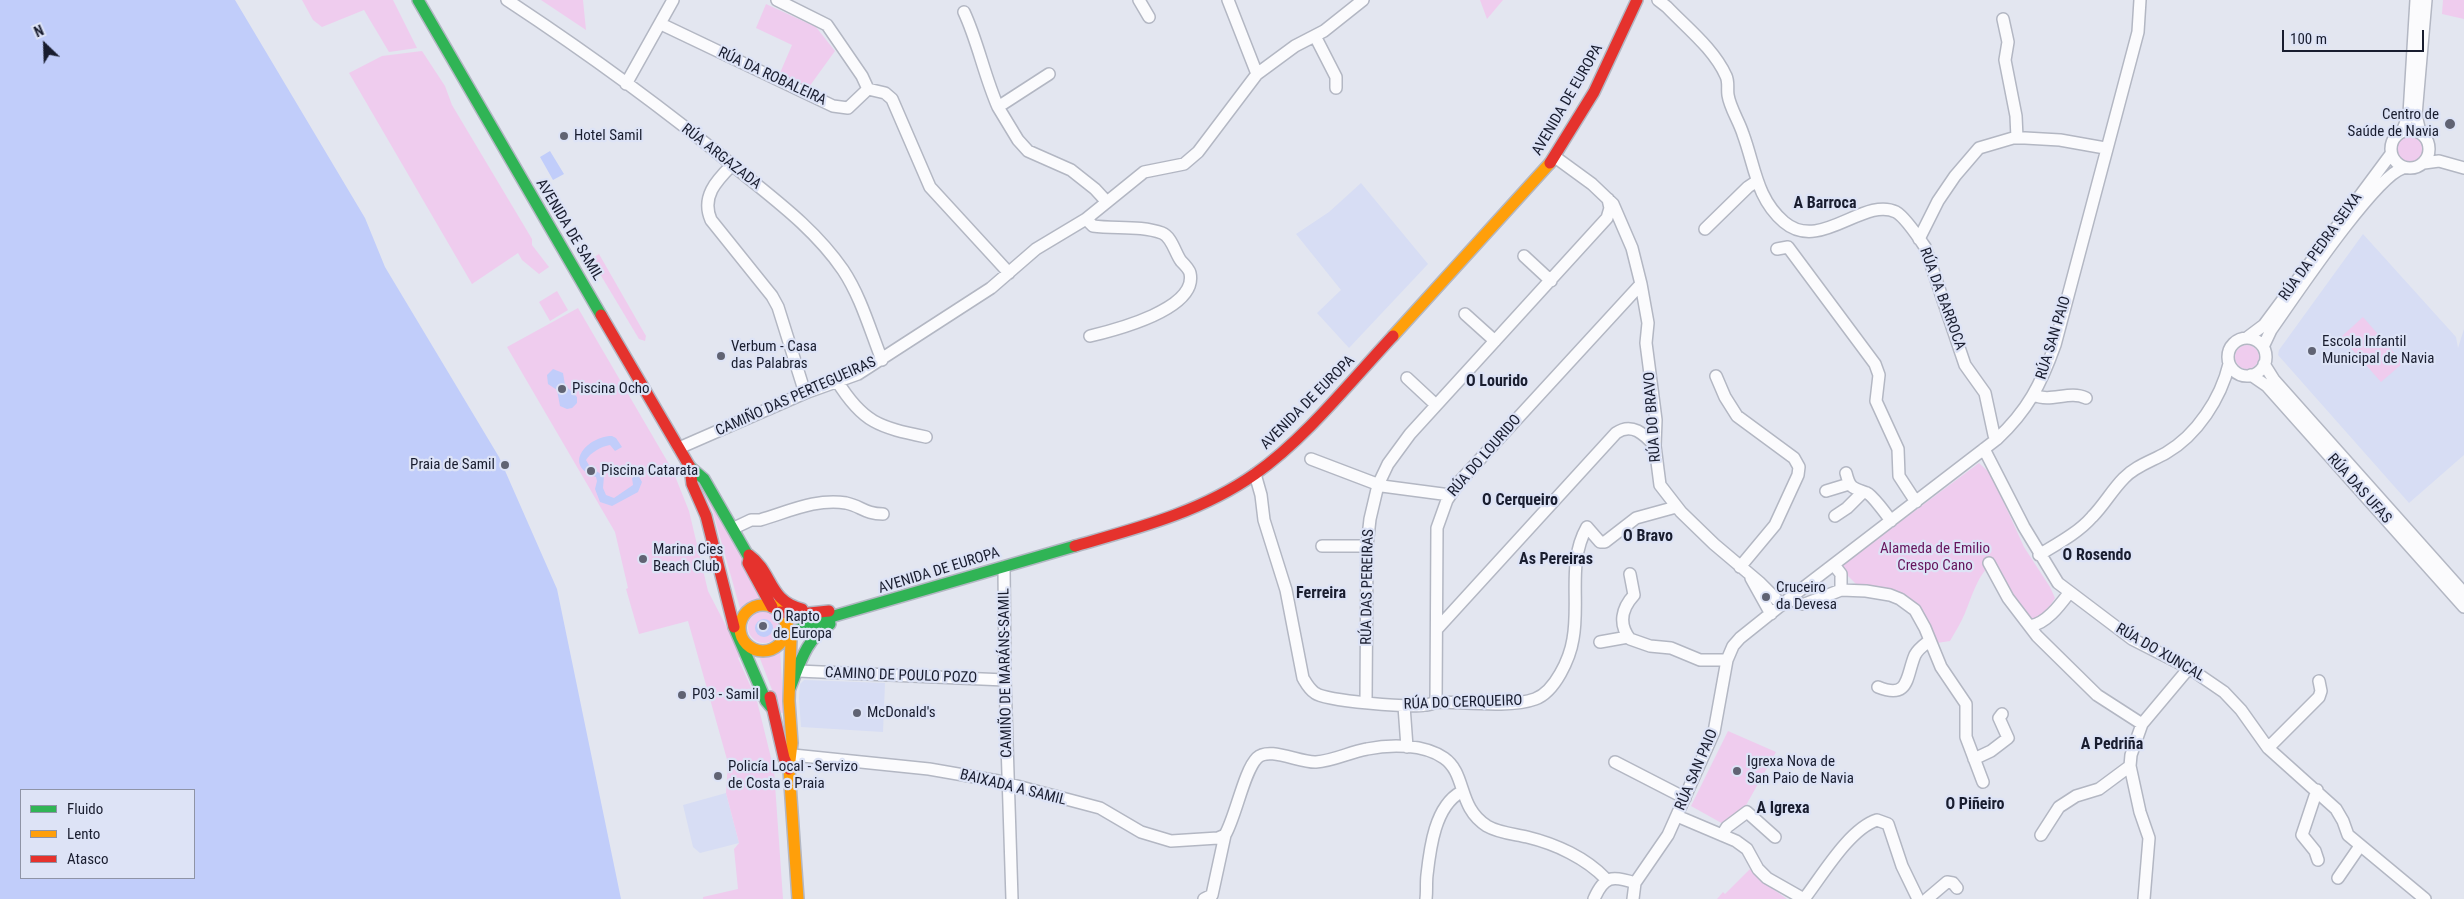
<!DOCTYPE html>
<html>
<head>
<meta charset="utf-8">
<style>
	body { margin:0 }
	#map { position:relative; width:2464px; height:899px; overflow:hidden; background:#e3e6f0; font-family:"Roboto Condensed",sans-serif }
	canvas { display:block }
	.legend { position:absolute; left:20px; top:789px; width:175px; height:90px; box-sizing:border-box; background:#dde3f6; border:1px solid #8f94a6; margin:0; padding:6px 9px; list-style:none; font-size:15px; color:#191d2f }
	.legend li { display:flex; align-items:center; gap:10px; height:25px }
	.legend b { width:25px; border:1px solid #8f94a6 }
	.north { position:absolute; left:20px; top:20px; width:50px; height:50px; -webkit-text-stroke:4px #dde3f6; paint-order:stroke; rotate:336deg; font-size:14px; font-weight:700; line-height:20px; text-align:center; color:#191d2f }
	.north::after { content:''; display:block; margin:auto; width:18px; height:22px; background:#191d2f; clip-path:polygon(50% 0,100% 100%,50% 72%,0 100%) }
	.scale { position:absolute; left:2282px; top:30px; width:142px; height:22px; box-sizing:border-box; border:2px solid #191d2f; border-top:0; padding-left:6px; font-size:15px; line-height:18px; white-space:nowrap; color:#191d2f; -webkit-text-stroke:4px #dde3f6; paint-order:stroke }
</style>
</head>
<body>
<div id="map">
<canvas width="2464" height="899"></canvas>
<ul class="legend">
<li><b style="height:6px;background:#30b455"></b>Fluido</li>
<li><b style="height:6px;background:#ff9f0a"></b>Lento</li>
<li><b style="height:6px;background:#e5322d"></b>Atasco</li>
</ul>
<div class="north">N</div>
<div class="scale">100 m</div>
</div>
<script>
const c = document.querySelector('canvas').getContext('2d');
c.lineJoin = 'round';
function fillPath(path, color) { c.fillStyle = color; c.fill(path, 'evenodd'); }
function trace(path, color, width, dash) { c.strokeStyle = color; c.lineWidth = width; c.lineCap = dash ? 'butt' : 'round'; c.setLineDash(dash || []); c.stroke(path); }
function drawText(font, color, halo, rows, align = 'center') {
  c.font = font + ' "Roboto Condensed",sans-serif'; c.lineWidth = 4.5; c.setLineDash([]); c.textBaseline = 'middle'; c.strokeStyle = halo; c.fillStyle = color; for (const [text, x, y, turn = 0] of rows) {
    c.save(); c.translate(x, y); c.rotate((+turn || 0) * Math.PI / 180); c.textAlign = isNaN(turn) ? turn : align; if (halo) c.strokeText(text, 0, 0); c.fillText(text, 0, 0); c.restore();
  }
}
fillPath(new Path2D(`
	M1361 183 1428 264 1349 348 1317 313 1341 290 1296 234 1329 212Z
	M2363 234 2456 337 2458 348 2464 329V455L2409 503 2278 355 2279 350Z
	M804 680 885 683 883 732 801 727 799 698 800 684Z
	M726 793 739 843 700 853 693 847 683 805Z`), '#d7ddf4');
fillPath(new Path2D(`
	M302 0H393L417 48 389 52 364 10 322 27 313 20Z
	M541 0H583L586 30Z
	M1480 0H1503L1487 19Z
	M2443 0H2464V19L2442 14Z
	M766 4 816 27 835 51 809 87 780 73 792 45 756 28Z
	M422 51 445 86 452 105 532 239V245L549 267 539 274 522 260 518 253 472 284 349 73 382 56Z
	M2397 149a13 13 0 1 1 26 0a13 13 0 1 1-26 0Z
	M599 254 646 336 645 341 639 339 591 259Z
	M557 291 568 310 550 321 539 302Z
	M578 308 673 471 689 511 708 591 741 655 738 658 757 701 774 770 783 899H703V897L738 889 734 849 739 843 726 793 728 763 688 621 639 634 626 589 628 588 615 532 507 347Z
	M2363 317 2403 363 2381 382 2341 337Z
	M2235 357a12 12 0 1 1 24 0a12 12 0 1 1-24 0Z
	M1979 463 1991 474 2024 547 2050 587 2055 598C2049 608 2041 620 2028 620L2023 615 1993 562C1977 576 1973 594 1965 613 1961 623 1955 632 1950 641L1937 643C1918 598 1909 587 1858 586L1841 569V566Z
	M693 473 765 600 752 602 741 612 713 512Z
	M748 627a16 16 0 1 1 32 0a16 16 0 1 1-32 0Z
	M780 651 784 713H781L759 656 770 655Z
	M1728 731 1776 752 1745 807 1725 825 1691 806Z
	M1750 869 1759 879 1787 899H1717L1723 892 1725 894Z`), '#efccee');
fillPath(new Path2D(`
	M0 0H235L365 218 385 267 499 457 557 589 621 899H0ZM21 790H194V878H21Z
	M550 151 564 174 553 180 540 157Z
	M553 369 563 373 565 385 577 397V403L572 408 567 409 560 406 557 390 548 384 547 375Z
	M612 436 616 438 622 447 615 451 610 445C602 446 590 453 586 460L590 467 604 476 603 488 606 495 614 498 633 485 632 478 638 475 642 482 638 492 612 506 600 502 595 489 597 481 596 477C561 465 588 436 612 436Z
	M755 628a9 9 0 1 1 18 0a9 9 0 1 1-18 0Z`), '#c1cdfa');
const street = new Path2D(`
	M507 0C586 52 663 108 736 168 775 200 814 228 843 270 861 297 870 330 882 360
	M777 0 827 25 862 76 868 89
	M1139 0 1149 17
	M1228 0 1257 74
	M1658 0 1667 7C1687 28 1714 49 1726 76 1729 82 1727 89 1728 95 1730 108 1739 121 1743 134 1755 166 1756 198 1784 222 1820 253 1864 196 1896 212 1905 217 1919 238 1925 247L1965 365 1985 393 1994 435 1997 439
	M964 12C978 42 984 75 998 107
	M2003 19 2008 42 2005 60 2016 116 2017 138
	M661 24 833 106 848 108 868 89
	M1315 36 1336 77V88
	M1049 74 998 107 1018 140 1028 151 1071 170 1095 189 1107 202
	M626 84 673 0
	M868 89 885 93 892 99 930 187 1009 273
	M2391 149a19 19 0 1 1 38 0a19 19 0 1 1-38 0Z
	M2402 132 2409 114 2416 0
	M2420 132 2416 115 2426 0
	M1555 157 1592 184 1613 204 1632 248 1641 284 1648 323 1646 343 1656 420 1655 446 1660 485 1681 512 1714 544 1759 582 1782 605
	M2424 163 2439 161 2464 168
	M732 165C716 181 701 197 711 220L772 296 778 307 805 393
	M1086 219 1093 226C1115 229 1141 225 1162 233 1172 237 1175 253 1181 261 1184 264 1189 269 1190 273 1198 309 1115 330 1090 336
	M1705 229 1748 187 1757 181
	M1919 239 1938 201 1955 176 1979 148 2013 138H2025L2060 140 2105 148
	M1777 249 1788 247 1875 364 1879 375 1876 401 1898 449 1899 476 1916 502
	M1524 256 1551 281
	M1465 314 1495 341
	M2248 337 2264 325 2391 154
	M2228 357a19 19 0 1 1 38 0a19 19 0 1 1-38 0Z
	M2263 347 2271 330C2293 299 2374 177 2403 168
	M2264 364 2274 380 2464 593
	M2251 375 2267 386 2464 607
	M1716 376 1725 397 1737 416 1794 458 1799 467 1798 475 1775 525 1740 567
	M1407 378 1436 405
	M837 381C863 423 879 427 926 437
	M2034 395C2051 403 2069 390 2086 398
	M679 448 805 393 858 374 991 288 1036 249 1086 219 1144 172 1184 164 1198 152 1257 74 1295 46 1324 31 1363 0
	M1984 449 2024 527 2058 583 2132 639 2189 668 2224 692 2241 710 2268 748 2336 809 2343 821 2348 835 2425 899
	M1311 459 1382 486 1450 495
	M1846 473C1850 489 1853 488 1867 493 1872 495 1887 515 1891 521
	M1255 474 1261 495 1264 520 1286 590 1303 678C1306 683 1309 689 1315 693 1326 701 1410 708 1425 705 1429 705 1433 703 1436 702 1463 702 1511 708 1535 699 1555 692 1570 658 1573 639 1580 602 1567 562 1587 527L1600 542H1605L1636 518 1676 507
	M1826 491 1849 484
	M1835 516 1847 508 1862 493
	M734 528 751 520H760C788 512 816 498 846 503 861 506 865 514 883 514
	M1322 546H1367
	M2039 555C2057 544 2078 533 2092 517 2104 505 2112 490 2124 478 2135 466 2152 461 2166 453 2197 435 2221 398 2229 364
	M1989 563 2008 598 2037 636 2097 695 2142 724
	M1834 565 1841 574V590
	M1004 567 1005 680 1012 899
	M1630 574 1634 595C1622 608 1618 624 1630 639L1650 646 1671 648 1700 660H1727
	M1751 578 1771 614
	M1790 598 1800 604H1805L1841 590 1866 591 1890 595 1900 599 1915 610 1925 628 1941 667 1966 704V737L1983 782
	M2030 626C2046 624 2060 605 2069 593
	M1437 629 1616 433C1632 422 1644 434 1655 446
	M1600 642 1628 637
	M798 671 1005 680
	M1878 687C1910 700 1906 676 1915 655 1918 649 1924 645 1929 641
	M1366 702 1367 546 1370 519 1378 485 1388 464 1410 434 1607 218 1610 208 1608 199
	M1436 702 1437 528 1447 500 1459 482 1641 284
	M1404 706 1407 747
	M2268 748 2319 697 2321 691 2319 681
	M793 755 929 769 998 781 1100 808 1141 832 1171 841 1218 838 1225 835C1236 816 1244 771 1257 758 1269 746 1300 763 1316 762 1333 761 1350 752 1367 749 1391 744 1424 744 1444 758 1467 774 1457 807 1487 826 1499 833 1514 834 1527 837 1556 844 1586 858 1606 879
	M1974 759 1991 751 2008 738 1999 718 2002 714
	M1615 762 1685 798
	M2317 790 2302 835 2315 851 2318 860
	M1677 816 1736 841 1747 849 1758 869 1767 878 1804 899
	M1722 835 1727 827 1747 812 1775 837
	M2041 835 2059 807 2076 796 2099 789 2130 766
	M2338 878 2360 846
	M1204 899 1212 895 1225 835
	M1426 899C1427 891 1426 883 1427 875 1430 848 1435 806 1461 792
	M1594 899C1604 876 1612 875 1635 883
	M1633 899 1635 883 1668 835 1714 732 1727 660 1733 646 1740 638 1790 598 1997 439C2028 410 2041 384 2055 345L2138 32 2140 0
	M1804 899C1822 876 1849 829 1877 820L1888 824 1902 866 1918 899
	M1927 899 1947 882 1953 883 1957 888
	M2144 899 2149 838 2140 812 2130 766 2131 755 2142 724 2189 668`);
const fast = new Path2D(`
	M418 0 601 315
	M690 467 704 479 754 566
	M734 627 766 701 771 707
	M785 635 834 616 1075 546
	M790 688C800 663 806 639 830 624`);
const slow = new Path2D(`
	M1393 336 1550 163
	M779 604 785 615 791 639 789 701 792 743 789 769 798 899
	M740 628a23 23 0 1 1 46 0a23 23 0 1 1-46 0Z`);
const jam = new Path2D(`
	M1550 163 1594 92 1637 0
	M601 315 690 467 692 484 706 516 734 627
	M1075 546C1138 528 1201 512 1255 474 1305 439 1351 381 1393 336
	M749 555C773 572 768 601 802 609
	M749 559 748 563 772 607
	M780 612 800 614 829 611
	M770 697 784 758 789 769`);
trace(street, '#b3b7c3', 14);
trace(fast, '#b3b7c3', 14);
trace(slow, '#b3b7c3', 14);
trace(jam, '#b3b7c3', 14);
trace(street, '#fbfbfd', 11);
trace(fast, '#30b455', 11);
trace(slow, '#ff9f0a', 11);
trace(jam, '#e5322d', 11);
for (const [x, y, r, color] of [
	[2450,124,6,"#606373"],
	[564,136,5,"#606373"],
	[2312,351,5,"#606373"],
	[721,356,5,"#606373"],
	[562,389,5,"#606373"],
	[505,465,5,"#606373"],
	[591,471,5,"#606373"],
	[643,559,5,"#606373"],
	[1766,597,5,"#606373"],
	[763,626,5,"#606373"],
	[682,695,5,"#606373"],
	[857,713,5,"#606373"],
	[1737,771,5,"#606373"],
	[718,776,5,"#606373"]
]) { const dot = new Path2D(); dot.arc(x, y, r, 0, 2 * Math.PI); c.fillStyle = color; c.fill(dot); trace(dot, '#dde3f6', 2); }
drawText('15px', '#191d2f', '#dde3f6', [
	["RÚA DA ROBALEIRA",772,77,25],
	["AVENIDA DE EUROPA",1568,100,-60],
	["RÚA ARGAZADA",721,157,38],
	["AVENIDA DE SAMIL",569,230,59],
	["RÚA DA PEDRA SEIXA",2321,247,-54],
	["RÚA DA BARROCA",1942,299,70],
	["RÚA SAN PAIO",2054,338,-73],
	["CAMIÑO DAS PERTEGUEIRAS",796,397,-24],
	["AVENIDA DE EUROPA",1308,403,-45],
	["RÚA DO BRAVO",1653,417,-94],
	["RÚA DO LOURIDO",1485,456,-49],
	["RÚA DAS UFAS",2359,489,48],
	["AVENIDA DE EUROPA",939,571,-17],
	["RÚA DAS PEREIRAS",1368,587,-89],
	["RÚA DO XUNCAL",2160,653,30],
	["CAMIÑO DE MARÁNS-SAMIL",1006,673,-91],
	["CAMINO DE POULO POZO",901,676,2],
	["RÚA DO CERQUEIRO",1463,703,-2],
	["RÚA SAN PAIO",1697,770,-67],
	["BAIXADA A SAMIL",1013,788,14]
]);
drawText('15px', '#191d2f', '#dde3f6', [
	["Centro de",2439,115,"right"],
	["Saúde de Navia",2439,132,"right"],
	["Hotel Samil",574,136],
	["Escola Infantil",2322,342],
	["Municipal de Navia",2322,359],
	["Verbum - Casa",731,347],
	["das Palabras",731,364],
	["Piscina Ocho",572,389],
	["Praia de Samil",495,465,"right"],
	["Piscina Catarata",601,471],
	["Marina Cies",653,550],
	["Beach Club",653,567],
	["Cruceiro",1776,588],
	["da Devesa",1776,605],
	["O Rapto",773,617],
	["de Europa",773,634],
	["P03 - Samil",692,695],
	["McDonald's",867,713],
	["Igrexa Nova de",1747,762],
	["San Paio de Navia",1747,779],
	["Policía Local - Servizo",728,767],
	["de Costa e Praia",728,784]
], 'left');
drawText('15px', '#66155d', '#dde3f6', [
	["Alameda de Emilio",1935,549],
	["Crespo Cano",1935,566]
]);
drawText('bold 16px', '#191d2f', '#dde3f6', [
	["A Barroca",1825,204],
	["O Lourido",1497,382],
	["O Cerqueiro",1520,501],
	["O Bravo",1648,537],
	["O Rosendo",2097,556],
	["As Pereiras",1556,560],
	["Ferreira",1321,594],
	["A Pedriña",2112,745],
	["O Piñeiro",1975,805],
	["A Igrexa",1783,809]
]);
</script>
</body>
</html>
